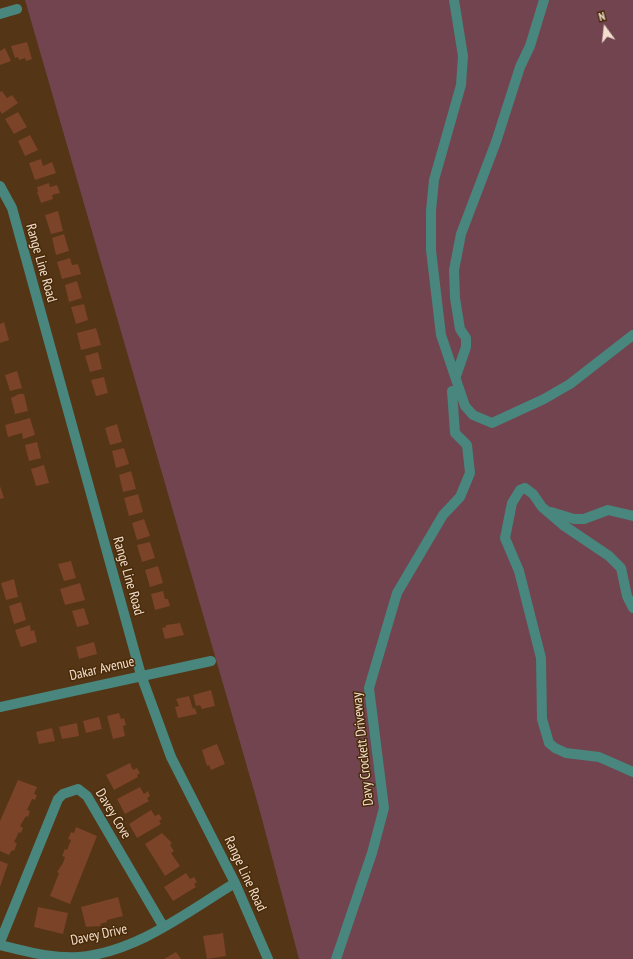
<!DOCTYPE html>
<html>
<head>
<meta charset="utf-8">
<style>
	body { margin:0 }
	#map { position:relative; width:633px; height:959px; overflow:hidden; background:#543515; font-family:"PT Sans Narrow",sans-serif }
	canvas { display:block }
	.north { position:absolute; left:585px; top:8px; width:40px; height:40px; -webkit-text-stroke:3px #492b09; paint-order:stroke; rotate:345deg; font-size:11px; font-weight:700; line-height:16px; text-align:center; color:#f3dfce }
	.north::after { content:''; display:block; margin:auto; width:14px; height:18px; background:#f3dfce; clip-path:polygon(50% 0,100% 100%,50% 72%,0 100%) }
</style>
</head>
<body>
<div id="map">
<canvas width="633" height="959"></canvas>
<div class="north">N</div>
</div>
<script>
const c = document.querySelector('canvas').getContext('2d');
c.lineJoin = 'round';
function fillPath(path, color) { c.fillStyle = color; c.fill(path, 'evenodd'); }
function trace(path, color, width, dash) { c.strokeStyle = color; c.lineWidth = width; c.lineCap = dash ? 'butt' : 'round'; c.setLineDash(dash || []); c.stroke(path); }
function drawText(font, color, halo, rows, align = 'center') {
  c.font = font + ' "PT Sans Narrow",sans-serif'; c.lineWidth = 3; c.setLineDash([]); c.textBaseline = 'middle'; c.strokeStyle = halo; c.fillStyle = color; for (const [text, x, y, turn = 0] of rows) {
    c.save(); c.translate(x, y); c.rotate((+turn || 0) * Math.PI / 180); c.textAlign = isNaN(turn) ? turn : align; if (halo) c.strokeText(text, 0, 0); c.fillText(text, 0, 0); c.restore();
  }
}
fillPath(new Path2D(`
	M25 0H633V959H299L259 808Z`), '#71444f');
fillPath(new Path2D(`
	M27 42 32 59 26 61 25 58 19 60 18 57 15 58 11 46Z
	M5 48 11 61 0 65V51Z
	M2 91 7 98 12 95 18 103 2 114 0 111V92Z
	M18 112 27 127 14 134 5 119Z
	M30 135 38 150 25 156 18 141Z
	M41 159 43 166 52 162 56 173 35 180 29 163Z
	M49 183 50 187 57 185 60 193 52 195 53 199 41 203 37 192H38L37 187Z
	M58 211 63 231 51 234 45 215Z
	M64 234 69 251 56 255 52 238Z
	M70 258 72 265 78 264 81 274 62 279 57 262Z
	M77 281 82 298 69 302 65 285Z
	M84 304 88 320 76 324 71 307Z
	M4 322 9 340 0 343V324Z
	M96 328 101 345 81 350 77 333Z
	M98 352 102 369 90 372 85 356Z
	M17 371 22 388 10 391 5 375Z
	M104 377 108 393 96 396 91 380Z
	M19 394H24L28 411 15 414 11 398Z
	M30 418 35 435 23 439 22 433 8 437 5 425Z
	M117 424 122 442 110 445 105 428Z
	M37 442 41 458 29 461 25 445Z
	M124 448 129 464 116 468 112 451Z
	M44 465 49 483 36 486 31 469Z
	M131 471 136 489 123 492 119 475Z
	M0 486 4 498 0 499Z
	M138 494 143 512 129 516 124 498Z
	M144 519 150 536 137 540 132 523Z
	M150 542 155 558 142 562 137 545Z
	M71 561 76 578 64 581 58 564Z
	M158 566 163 583 150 587 145 570Z
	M14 579 18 597 6 600 1 583Z
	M80 583 85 600 65 605 60 589Z
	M163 591 165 599H168L170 606 155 610 151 594Z
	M21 602 26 620 14 624 9 606Z
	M84 608 89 624 77 627 72 611Z
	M180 623 184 635 165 639 162 628 166 627V625Z
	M30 625 31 631 34 630 37 642 21 647 15 630Z
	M94 642 97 654 79 659 76 647Z
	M211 690 215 706 202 709 200 705 196 706 193 695Z
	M189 696 193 709 195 708 197 714 178 718 175 707 179 706 176 699Z
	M119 713 121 719 124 718 126 725 123 726 125 736 113 739 107 716Z
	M99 717 102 729 86 733 83 721Z
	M77 723 79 736 62 739 59 727Z
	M52 728 55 741 39 744 36 732Z
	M217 744 225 764 211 770 209 765 207 766 202 750Z
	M130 763 133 770 137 768 140 773 137 775 138 777 114 790 106 775Z
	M18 780 37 787 34 794 37 795 35 800 32 799 27 810 30 811 28 817 26 816 20 826 23 828 21 833 19 832 14 842 17 843 14 851 12 850 9 855 0 851V821Z
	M140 787 144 794 148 791 150 796 147 798 149 801 125 814 117 799Z
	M151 810 155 816 159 814 162 819 159 821 161 824 137 838 129 824Z
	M76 827 97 836 70 904 50 896 59 873 57 872 63 863 65 857 62 856 65 849 67 850 71 840 68 839 71 832 74 833Z
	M162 833 172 843 170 845 174 851 171 853 180 866 165 876 145 844Z
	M0 861 8 864 0 887Z
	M186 873 190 879 194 877 197 882 194 884 196 887 173 901 164 887Z
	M118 897 123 916 107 920V922L100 924 101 926 86 927 81 907Z
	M38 907 68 913 63 934 34 927Z
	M223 933 226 956 207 959 203 936Z
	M176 952 181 959H164Z`), '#7b4328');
trace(new Path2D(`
	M454 0 463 56 461 85 434 180 431 211V250L441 335 465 406 473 415 492 423 544 399 570 384 633 335
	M0 14 17 9
	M0 186 12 208 141 675 171 757 235 883 268 959
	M456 376 466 347V338L460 329 455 298 454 270 461 234 496 142 520 67 530 46 544 0
	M551 512 574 519H584L608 510 633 516
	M633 608 627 596 621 568 609 556 563 525 542 507 533 494 525 488 520 490 512 503 505 538 519 571 541 658 542 719 549 743 555 748 566 753 599 757 633 772
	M0 707 211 661
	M0 942 58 799 63 794 78 789 87 796 163 926
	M0 945C26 951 52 959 79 957 137 952 187 912 235 883
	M336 959 372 853 384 808 369 688 397 593 443 515 460 497 470 473 467 445 455 433 452 391`), '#48867e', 10);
drawText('14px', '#f3dfce', '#492b09', [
	["Range Line Road",41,263,74],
	["Range Line Road",128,576,74],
	["Dakar Avenue",102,669,-13],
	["Davy Crockett Driveway",363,749,-96],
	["Davey Cove",113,814,59],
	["Range Line Road",245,874,65],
	["Davey Drive",99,935,-12]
]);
</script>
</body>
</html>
